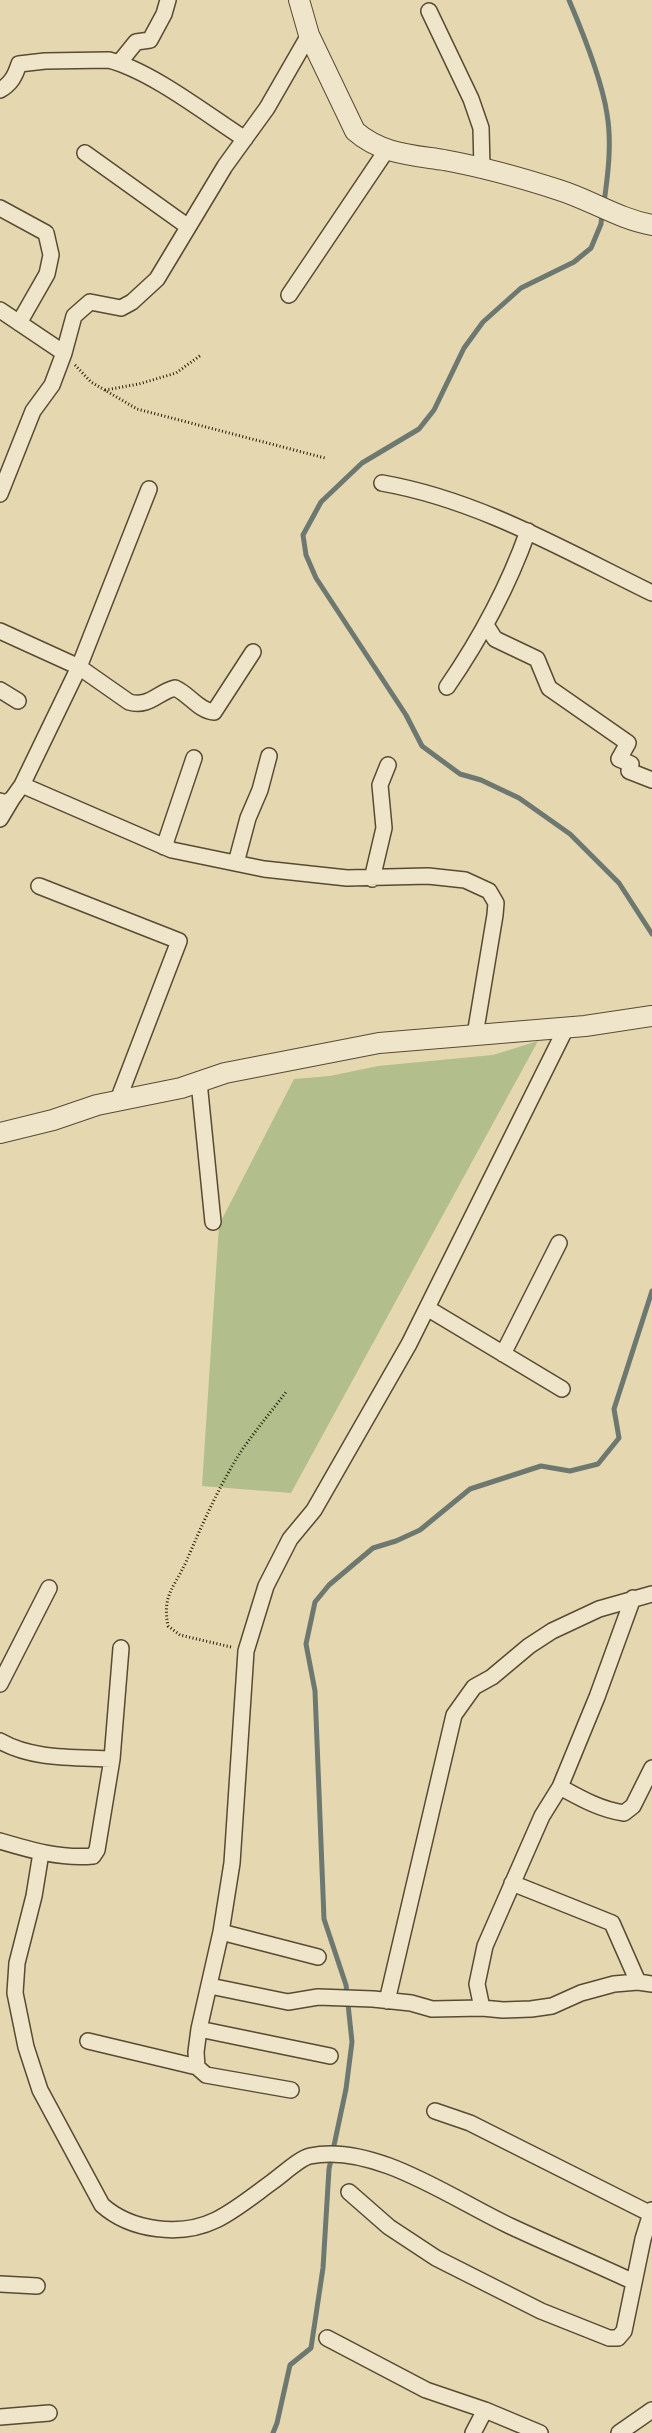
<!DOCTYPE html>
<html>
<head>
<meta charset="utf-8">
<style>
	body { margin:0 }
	canvas { display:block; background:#e5d7af }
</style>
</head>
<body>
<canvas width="652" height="2433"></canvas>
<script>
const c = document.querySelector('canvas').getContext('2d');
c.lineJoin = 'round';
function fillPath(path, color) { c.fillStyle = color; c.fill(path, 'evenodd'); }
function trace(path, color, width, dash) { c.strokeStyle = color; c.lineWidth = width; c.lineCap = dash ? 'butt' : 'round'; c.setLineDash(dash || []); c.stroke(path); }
fillPath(new Path2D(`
	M538 1041 291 1493 202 1486 219 1225 294 1079 330 1076 378 1066 493 1055Z`), '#b2bf8d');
trace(new Path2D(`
	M569 0C583 33 602 80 607 114 612 143 608 174 604 203
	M602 214 601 224 591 248 574 262 521 288 483 322 464 348 434 410 419 429 362 463 321 502 303 535 306 555 316 578 406 715 422 746 460 774 481 780 519 798 570 834 619 883 652 934
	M273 2433 277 2423 290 2365 311 2348 323 2268 329 2169 346 2089 352 2042 346 1985 324 1919 315 1691 306 1644 315 1602 329 1585 373 1548 396 1541 420 1530 470 1489 541 1466 570 1471 598 1464 619 1438 614 1409 652 1291`), '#6d7970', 5);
const minor = new Path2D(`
	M429 11 471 99 481 128 482 168
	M119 63 136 42 150 40 164 14 168 0
	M0 90C11 84 15 76 19 64L45 61 109 60C153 72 206 114 245 139
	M85 153 187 226
	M0 208 46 233 51 255 47 274 19 323
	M289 295 386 151
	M0 310 64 353
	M382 483C479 500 564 550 652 593
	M0 494 33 411 52 385 64 353 74 316 90 302 121 308 132 302 157 279 225 166 267 108 309 35
	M486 625 495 639 537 659 549 688 628 743 619 759 631 764 629 771 652 780
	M0 631 79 667 129 702C149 708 158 692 175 688 189 694 199 711 214 712L253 652
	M447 687C480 639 508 587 528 531
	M0 690 18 701
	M22 785 79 667 149 489
	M0 801 5 803 12 799 22 785 172 850 264 869 347 878 428 876 465 880 489 891 496 903 495 915 475 1035
	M0 819 12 799
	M164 847 194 758
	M236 863 248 818 260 790 269 756
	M372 879 384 828 380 785 388 765
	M39 886 179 941 118 1100
	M199 1082 213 1222
	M427 1308 562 1389
	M503 1354 559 1243
	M0 1684 49 1588
	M0 1741C33 1760 75 1757 112 1759
	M560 1787C580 1798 601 1810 624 1813L633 1806 652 1768
	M0 1841C30 1850 61 1859 93 1856L97 1850 112 1759 121 1648
	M41 1853 34 1896 17 1963 15 1993 26 2047 40 2090 102 2205C131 2231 181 2237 216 2220 236 2210 254 2195 272 2182 282 2175 300 2158 310 2156 374 2142 454 2200 510 2226 551 2245 593 2263 634 2282
	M512 1883 612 1923 638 1982
	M221 1932 318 1957
	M210 1986 288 2002 318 1997 373 1999 411 2003 432 2009 482 2008 503 2010 531 2009 552 2006 581 1993 614 1984 638 1982 652 1984
	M387 2001 454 1715 474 1687 492 1677 529 1646 552 1631 599 1609 652 1594
	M482 2008 477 1984 485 1946 542 1816 560 1787 597 1697 633 1598
	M199 2029 330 2056
	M88 2041 197 2067 206 2075 291 2090
	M197 2067 196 2052 199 2029 221 1932 232 1863 246 1651 266 1586 290 1539 314 1510 409 1344 567 1026
	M435 2111 470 2123 651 2214
	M349 2192 389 2227 436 2258 541 2311 609 2338H618L624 2331 643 2239 652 2210
	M0 2284 37 2286
	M327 2338 426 2390 485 2410 540 2433
	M0 2417 49 2413
	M473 2433 485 2410
	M619 2433 652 2410`);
const tertiary = new Path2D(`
	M299 0 309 35 355 131C381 154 412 155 444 160 482 167 522 178 559 190 591 200 619 219 652 225
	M0 1133 53 1120 97 1105 181 1088 225 1073 379 1043 585 1026 652 1016`);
trace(minor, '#584b32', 18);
trace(tertiary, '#584b32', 22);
trace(new Path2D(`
	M75 365 91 382 137 409 325 458
	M105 390 139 384 176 373 201 355
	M231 1647 180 1635 168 1626C162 1595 174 1588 186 1562 202 1525 218 1488 240 1453 254 1432 271 1412 286 1392`), '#291c08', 3, [1, 2.5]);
trace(minor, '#eee5cb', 15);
trace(tertiary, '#eee5cb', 20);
</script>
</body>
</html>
